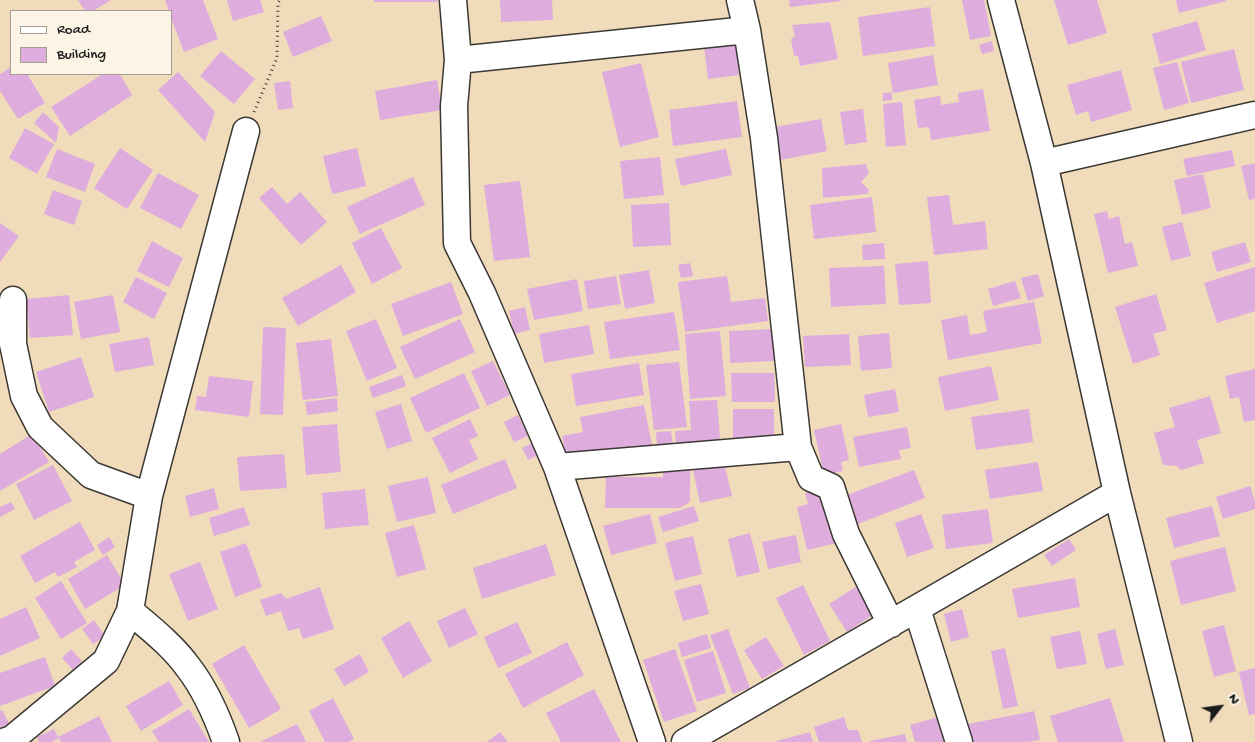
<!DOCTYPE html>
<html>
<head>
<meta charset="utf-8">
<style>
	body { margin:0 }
	#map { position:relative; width:1255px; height:742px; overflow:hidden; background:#f0dcbb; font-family:"Gochi Hand",sans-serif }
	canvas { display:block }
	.legend { position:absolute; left:10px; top:10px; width:162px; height:65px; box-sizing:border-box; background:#fcf5e5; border:1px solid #a29e95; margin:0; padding:6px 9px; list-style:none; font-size:15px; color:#1c1c1c }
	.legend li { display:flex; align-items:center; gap:10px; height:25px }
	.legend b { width:25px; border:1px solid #a29e95 }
	.north { position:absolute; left:1195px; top:682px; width:50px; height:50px; -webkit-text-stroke:4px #fcf5e5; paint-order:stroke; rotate:60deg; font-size:14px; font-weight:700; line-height:20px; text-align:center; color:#1c1c1c }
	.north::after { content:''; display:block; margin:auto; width:18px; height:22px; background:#1c1c1c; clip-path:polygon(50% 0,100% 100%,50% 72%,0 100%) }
</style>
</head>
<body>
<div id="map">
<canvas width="1255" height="742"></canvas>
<ul class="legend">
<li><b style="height:6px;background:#fff"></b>Road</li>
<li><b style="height:14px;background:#deacdd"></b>Building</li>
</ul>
<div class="north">N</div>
</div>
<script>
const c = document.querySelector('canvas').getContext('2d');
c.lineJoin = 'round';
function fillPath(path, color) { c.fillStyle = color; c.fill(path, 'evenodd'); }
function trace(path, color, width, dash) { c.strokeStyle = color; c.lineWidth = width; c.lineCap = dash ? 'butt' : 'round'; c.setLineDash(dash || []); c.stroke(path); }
fillPath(new Path2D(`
	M78 0H111L93 11H85Z
	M165 0H203L218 39 184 52 171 18V11H169Z
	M227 0H260L264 12 233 21Z
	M374 0H437V2H374Z
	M500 0H552L553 20 501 22Z
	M789 0H841V1L790 7Z
	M962 0H984L991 36 970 40Z
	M1054 0H1097L1107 33 1068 45Z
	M1176 0H1226V1L1179 13Z
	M930 7 935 46 863 56 858 17Z
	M321 16 332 41 293 57 283 32Z
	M1197 21 1206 50 1160 64 1152 34Z
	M830 22 838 59 800 66 798 56H794L791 39 795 36 792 25Z
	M992 41 994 51 982 54 979 45Z
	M736 43 739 75 708 79 704 47Z
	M1234 49 1244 90 1191 103 1181 62Z
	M221 51 255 79 234 104 200 76Z
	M933 55 938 85 893 93 888 63Z
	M1177 62 1189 103 1164 110 1153 68Z
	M641 63 659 137 620 147 602 72Z
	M11 67V74H27L45 103 18 119 0 91V74Z
	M1121 70 1132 110 1091 122 1088 111 1076 115 1067 85Z
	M178 72 215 112 205 142 158 90Z
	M103 74H120L132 95 70 136 51 107Z
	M437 80 442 110 380 120 375 91Z
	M290 81 293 108 278 110 274 83Z
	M983 89 990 131 931 140 929 127 918 128 914 100 940 96 941 105 959 102 958 93Z
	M892 92V100L883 101V93Z
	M737 101 742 137 673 146 669 110Z
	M902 102 906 145 886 147 883 104Z
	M863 109 867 142 845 145 840 112Z
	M43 112 59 127 56 143 34 123Z
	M821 119 827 151 780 160 774 127Z
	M25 128 54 144 37 174 9 158Z
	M120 148 153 170 127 209 94 188Z
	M357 148 366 186 332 194 323 156Z
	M57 149 95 164 85 192 46 177Z
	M726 149 732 175 681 186 675 159Z
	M1232 150 1235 166 1187 176 1183 159Z
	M660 157 664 195 624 199 620 161Z
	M1255 163V199L1249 200 1241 166Z
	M866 164 869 173 861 182 869 190 867 194 823 198 822 168Z
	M158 173 199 195 181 229 140 208Z
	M1203 174 1211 208 1182 215 1174 180Z
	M413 177 425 205 360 234 347 207Z
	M520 181 530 257 494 261 484 185Z
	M272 187 287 204 300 192 327 222 301 245 259 198Z
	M53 190 82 201 74 225 44 214Z
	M949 195 953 225 985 221 988 249 934 255 927 197Z
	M872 197 876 232 814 239 810 205Z
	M669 203 671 245 633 247 631 205Z
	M1107 211 1109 219 1119 216 1125 244 1132 242 1138 266 1108 273 1094 214Z
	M1182 222 1191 256 1171 261 1162 227Z
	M0 223 19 236 0 262Z
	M381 228 402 268 372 284 352 243Z
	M152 241 183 258 169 287 137 271Z
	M1245 242 1251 262 1217 272 1211 252Z
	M884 243 885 259 863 260 862 245Z
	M928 261 931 303 899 305 895 264Z
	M690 263 693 276 681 278 678 265Z
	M341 265 356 292 298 326 282 298Z
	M884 266 886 304 831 307 829 268Z
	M1255 267V311L1217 323 1204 283Z
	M649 270 655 303 625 309 619 275Z
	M1038 274 1044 296 1028 301 1021 278Z
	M616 276 621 304 588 309 584 281Z
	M727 276 731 302 765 298 768 321 685 332 678 282Z
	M136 277 167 293 154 319 123 302Z
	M577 279 583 311 534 320 527 289Z
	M1015 281 1021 298 993 306 988 289Z
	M451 282 463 314 403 336 391 304Z
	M1156 294 1167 330 1153 334 1160 355 1133 364 1115 307Z
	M69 295 73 335 30 338 26 299Z
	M113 295 120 332 81 339 74 302Z
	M1034 302 1042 343 948 360 941 320 967 315 970 335 987 332 983 311Z
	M525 307 530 330 514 334 509 311Z
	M674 312 680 350 610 359 604 322Z
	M376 319 397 368 367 381 346 331Z
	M460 319 475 352 415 379 400 347Z
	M589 325 594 354 544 363 539 334Z
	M263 327 286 328 283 415 260 414Z
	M772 329 774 361 730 363 729 331Z
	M720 331 726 396 690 399 685 334Z
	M889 333 892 368 861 371 858 336Z
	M849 334 851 365 805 367 803 336Z
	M149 337 154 365 115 372 109 344Z
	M331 339 338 396 303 400 296 343Z
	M81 357 94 397 49 412 36 372Z
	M493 361 510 395 487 406 471 371Z
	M679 362 687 427 654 430 646 365Z
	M639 363 644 395 576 406 571 374Z
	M991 366 999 400 945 411 938 377Z
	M1255 369V420L1244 422 1239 397 1230 399 1225 376Z
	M464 373 480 408 426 433 410 398Z
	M731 373H774L775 402H732Z
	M402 375 406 386 373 398 369 387Z
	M209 376 253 381 249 417 195 410 197 396 206 397Z
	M895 389 899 412 868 417 864 395Z
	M1210 396 1221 433 1197 440 1204 463 1181 470 1177 466 1163 465 1154 433 1175 427 1169 408Z
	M337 398 338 411 307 415 305 402Z
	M717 400 720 439 676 443 675 431 691 430 689 401Z
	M401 404 412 441 387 449 375 412Z
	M644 405 652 445 567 461 562 436 583 432 580 417Z
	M733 409H774V439H733Z
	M1029 409 1033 442 976 450 971 417Z
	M518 415 528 436 514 442 504 422Z
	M470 419 478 436 469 440 478 459 450 473 432 438Z
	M337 424 341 472 306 475 302 427Z
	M841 424 849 460 841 462 843 471 824 475 814 430Z
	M907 427 911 448 899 450 901 459 859 467 853 437Z
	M671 431 673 445 657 446 656 432Z
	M32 434 49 462 0 491V454Z
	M532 443 538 455 528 460 522 448Z
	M284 454 287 488 240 491 237 457Z
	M505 459 517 488 453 514 441 485Z
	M1038 462 1043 491 990 499 985 470Z
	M724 463 732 496 700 503 693 470Z
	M663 464H690V502L680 508H605L606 477H663Z
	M53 465 72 501 34 520 16 484Z
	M914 470 925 498 855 525 844 496Z
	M428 477 436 513 397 522 388 486Z
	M1250 486 1255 502V509L1223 519 1216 497Z
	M214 488 219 509 190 517 185 496Z
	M365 489 369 525 325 529 322 493Z
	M824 489 837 543 807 550 797 507 808 504 805 493Z
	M11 502 15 509 0 517V507Z
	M694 506 699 521 663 532 658 517Z
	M1212 506 1220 536 1174 548 1166 518Z
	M244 507 250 525 214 536 209 518Z
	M988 509 993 543 946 549 942 515Z
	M650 514 657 543 611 555 603 526Z
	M921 514 934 548 907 557 895 523Z
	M80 522 95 550 74 562 77 567 58 577 55 572 35 583 20 556Z
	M414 525 426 569 397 577 385 533Z
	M750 533 760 572 737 577 728 539Z
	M796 535 801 562 768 569 762 542Z
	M693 536 702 574 675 581 665 543Z
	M109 537 115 547 103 555 97 545Z
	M1069 539 1076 550 1052 566 1044 555Z
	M246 543 262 587 235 597 220 552Z
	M546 544 556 575 482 599 473 568Z
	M1225 547 1236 591 1181 605 1170 561Z
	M107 555 125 585 85 609 68 579Z
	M200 562 218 609 188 621 169 574Z
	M1075 578 1080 607 1018 618 1012 589Z
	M61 581 87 623 61 639 35 598Z
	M701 584 709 614 683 621 674 591Z
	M803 585 830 641 804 655 776 598Z
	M857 586 874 614 847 632 829 604Z
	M320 587 334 629 303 639 299 628 288 631 281 611 266 616 260 600 281 593 286 599Z
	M26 607 40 638 0 656V619Z
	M465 608 478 634 449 648 437 621Z
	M962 609 969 637 951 642 944 614Z
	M94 620 105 636 93 644 82 629Z
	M409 621 432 661 403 678 381 638Z
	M517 622 532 653 498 668 484 637Z
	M1224 625 1236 671 1214 677 1202 631Z
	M728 629 750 688 733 694 710 635Z
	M1115 629 1124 665 1106 669 1097 634Z
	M1080 631 1087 664 1057 669 1050 637Z
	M707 634 711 648 682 657 678 643Z
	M766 637 784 666 762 679 744 650Z
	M567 642 584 675 523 708 505 674Z
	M244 645 281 709 249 728 212 664Z
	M1005 648 1018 706 1003 709 991 651Z
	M71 649 82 661 73 670 62 658Z
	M675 649 697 711 664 722 643 660Z
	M713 651 726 693 697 702 684 660Z
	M360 654 369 672 344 686 334 669Z
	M45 657 55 686 0 706V673Z
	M1255 668V714L1249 715 1239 672Z
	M169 681 183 705 141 731 126 706Z
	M594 689 621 742H561L546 713Z
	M333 698 354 739 349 742H325L309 711Z
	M1110 698 1124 742H1058L1050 716Z
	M189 709 209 742H159L152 731Z
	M2 710 9 723 0 728V711Z
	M1034 711 1040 740 1027 742H972L968 724Z
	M945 715 953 742H915L910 725Z
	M99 716 112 742H61L59 738 51 742H39L37 737 54 729 58 737Z
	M844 717 848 730H858L862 742H819L814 727Z
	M297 724 306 742H260Z
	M500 732 508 742H487Z
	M810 732 813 742H777V741Z
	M905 734 907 742H870V741Z`), '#deacdd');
const minor = new Path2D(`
	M453 0 458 60 454 106 457 243 482 293 557 467 652 742
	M740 0 747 30 764 138 798 447 811 478 831 487 846 534 891 624
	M1001 0 1044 163 1117 493 1179 742
	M458 60 747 30
	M1044 163 1255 115
	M13 300V344L24 396 40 427 91 475 149 496
	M557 467 798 447
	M917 609 959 742
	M130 611C150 628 172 645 188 667 205 689 217 716 226 742
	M3 742 12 739 106 661 130 611 149 496 246 131
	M685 742 1117 493`);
trace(minor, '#3c3934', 29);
trace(new Path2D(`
	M254 112 277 58 278 3 280 0`), '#3c3934', 3, [1, 4]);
trace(minor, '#fff', 26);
</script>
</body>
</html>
